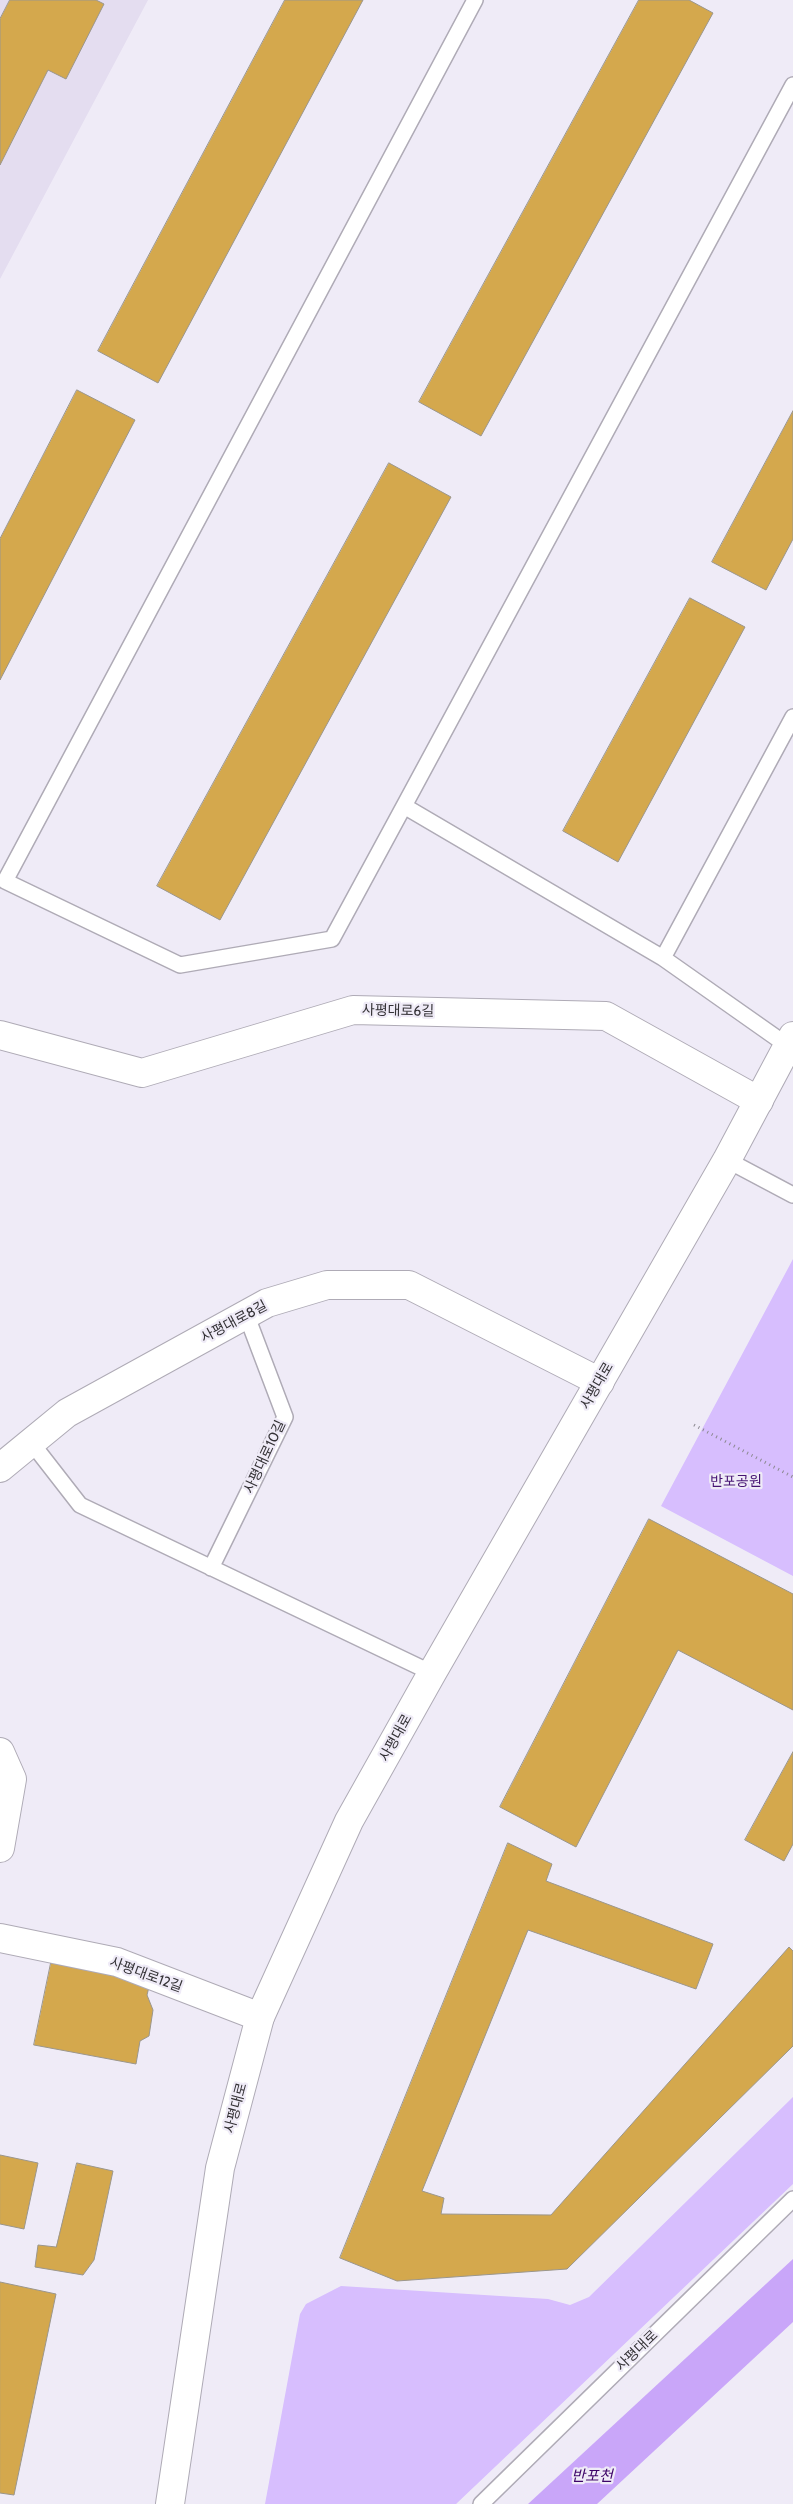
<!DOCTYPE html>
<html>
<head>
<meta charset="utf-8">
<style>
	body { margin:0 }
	canvas { display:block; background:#efebf7 }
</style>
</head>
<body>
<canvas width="793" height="2504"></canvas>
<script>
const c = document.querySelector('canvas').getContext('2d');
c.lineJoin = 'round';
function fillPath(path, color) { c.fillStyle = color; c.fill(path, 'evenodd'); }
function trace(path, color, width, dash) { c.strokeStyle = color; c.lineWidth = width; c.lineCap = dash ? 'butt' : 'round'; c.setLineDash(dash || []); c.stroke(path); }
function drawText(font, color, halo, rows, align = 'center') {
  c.font = font + ' Cabin,"Noto Sans KR",sans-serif'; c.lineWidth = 4.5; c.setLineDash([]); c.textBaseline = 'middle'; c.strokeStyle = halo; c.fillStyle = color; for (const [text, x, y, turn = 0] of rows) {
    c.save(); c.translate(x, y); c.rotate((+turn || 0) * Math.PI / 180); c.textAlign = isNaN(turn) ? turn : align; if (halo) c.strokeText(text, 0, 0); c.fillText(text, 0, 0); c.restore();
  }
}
fillPath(new Path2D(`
	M0 0H148L0 279Z`), '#e4ddf0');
fillPath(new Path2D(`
	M793 1259V1576L661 1506Z
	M793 2097V2184L456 2504H265L300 2314 306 2304 341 2286 548 2299 570 2305 589 2297Z`), '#d7befe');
fillPath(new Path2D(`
	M793 2259V2322L597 2504H528Z`), '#c9a6f9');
const building = new Path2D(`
	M10 0H96L104 4 66 79 48 70 0 165V19Z
	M285 0H363L158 383 98 351Z
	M639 0H689L713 13 481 436 419 402Z
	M77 390 135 420 0 680V539Z
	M793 411V539L766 590 712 562Z
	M389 463 451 497 220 920 157 886Z
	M690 598 745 627 618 862 563 831Z
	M649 1519 793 1594V1710L678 1650 576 1847 500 1807Z
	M793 1752V1844L784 1861 745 1840Z
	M508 1843 552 1864 546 1881 713 1944 696 1989 528 1930 422 2191 444 2198 441 2214 551 2215 789 1947 793 1951V2046L567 2269 397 2281 340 2258Z
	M51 1963 150 1983 147 1995 153 2010 149 2036 140 2041 136 2064 34 2045Z
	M0 2155 38 2163 24 2229 0 2224Z
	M77 2163 113 2171 94 2260 83 2275 35 2267 38 2245 56 2247Z
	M0 2282 56 2294 14 2495 0 2493Z`);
fillPath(building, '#d4a84d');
trace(building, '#9b968c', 1);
const lane = new Path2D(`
	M793 85 404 806 663 958 793 717
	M404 806 332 939 180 965 5 881 475 0
	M663 958 788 1046
	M727 1160 793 1195
	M31 1442 80 1505 432 1673
	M211 1568 285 1417 246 1314
	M481 2504 793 2199`);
const street = new Path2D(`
	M0 1035 142 1073 353 1010 606 1016 759 1101
	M0 1468 67 1413 267 1303 327 1285H409L600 1382
	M0 1752 12 1779 0 1848
	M0 1938 117 1962 260 2017`);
const primary = new Path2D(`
	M170 2504 220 2168 260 2017 349 1821 432 1673 727 1160 793 1036`);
trace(lane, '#afabb6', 18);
trace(street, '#afabb6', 30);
trace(primary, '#afabb6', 30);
trace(new Path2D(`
	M694 1425 793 1477`), '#8c8991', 3, [1, 4]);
trace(lane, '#fff', 15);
trace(street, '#fff', 28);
trace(primary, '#fff', 28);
drawText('14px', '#343236', '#efebf7', [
	["사평대로6길",398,1011,1],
	["사평대로8길",234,1322,-28],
	["사평대로",597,1386,-60],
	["사평대로10길",265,1457,-65],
	["사평대로",396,1738,-61],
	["사평대로12길",146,1975,20],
	["사평대로",236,2108,-75],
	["사평대로",637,2351,-44]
]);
drawText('14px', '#461373', '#efebf7', [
	["반포공원",736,1482]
]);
drawText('italic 15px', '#3d0468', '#efebf7', [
	["반포천",592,2477]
]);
</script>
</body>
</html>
